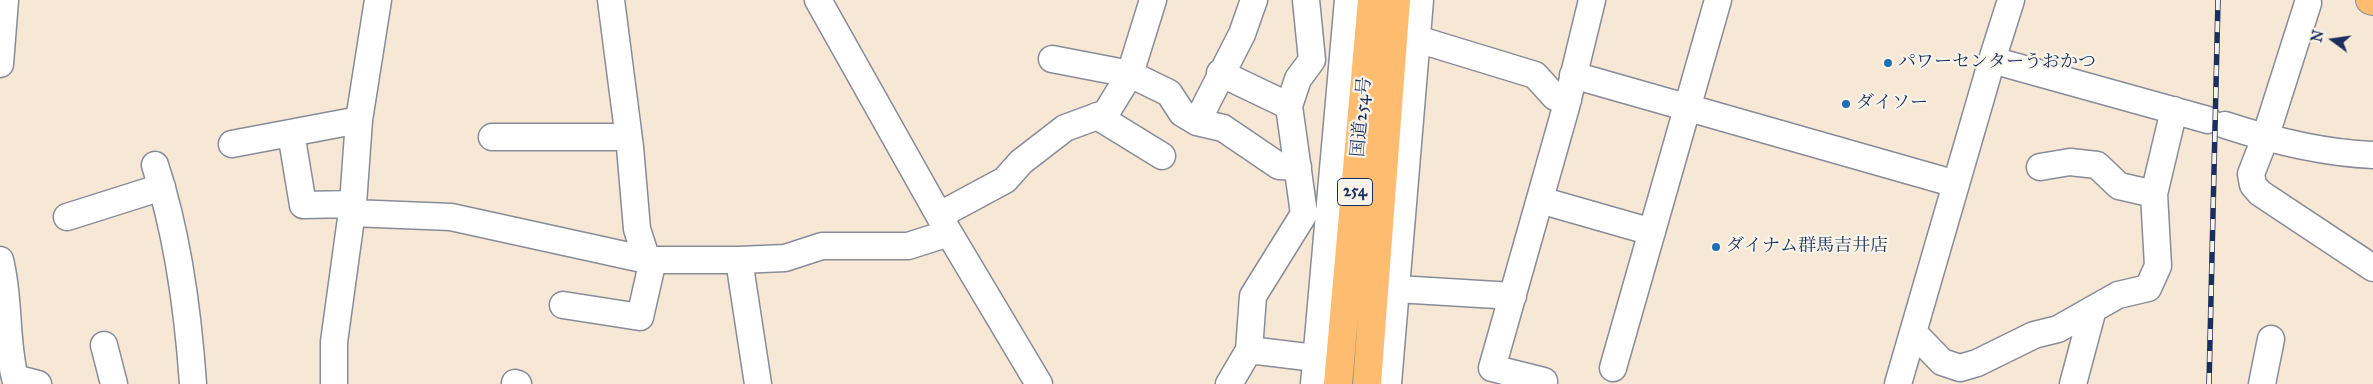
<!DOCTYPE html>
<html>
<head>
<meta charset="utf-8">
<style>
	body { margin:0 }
	#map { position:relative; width:2373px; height:384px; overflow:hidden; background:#f6e8d5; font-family:"IM FELL Great Primer",serif }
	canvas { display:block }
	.north { position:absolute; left:2308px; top:15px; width:50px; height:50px; -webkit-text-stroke:4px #f7f3e8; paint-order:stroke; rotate:284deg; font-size:14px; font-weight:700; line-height:20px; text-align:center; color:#1b2f5e }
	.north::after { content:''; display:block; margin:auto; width:18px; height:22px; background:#1b2f5e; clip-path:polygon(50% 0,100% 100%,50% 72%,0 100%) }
</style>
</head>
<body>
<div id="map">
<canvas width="2373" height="384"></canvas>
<div class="north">N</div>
</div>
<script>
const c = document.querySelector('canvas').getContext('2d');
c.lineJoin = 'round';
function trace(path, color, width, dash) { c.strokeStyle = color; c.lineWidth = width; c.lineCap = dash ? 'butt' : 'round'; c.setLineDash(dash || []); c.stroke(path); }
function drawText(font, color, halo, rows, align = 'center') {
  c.font = font + ' "IM FELL Great Primer","Noto Serif JP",serif'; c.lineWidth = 4.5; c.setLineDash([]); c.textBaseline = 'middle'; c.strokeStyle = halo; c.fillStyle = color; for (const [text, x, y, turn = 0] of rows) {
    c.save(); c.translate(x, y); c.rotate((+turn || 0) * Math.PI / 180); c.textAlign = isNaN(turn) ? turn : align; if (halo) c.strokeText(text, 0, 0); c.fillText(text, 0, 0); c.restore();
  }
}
const minor = new Path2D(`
	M611 0 630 147 637 229 647 260
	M818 0 949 233 1039 384
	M2308 3 2265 138 2251 174 2253 185 2260 193 2373 268
	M1417 39 1535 75 1555 97 1568 100
	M1052 59 1130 74 1169 93 1182 113 1197 122 1223 128 1279 166 1298 167
	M1992 60 2208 120
	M0 64 5 0
	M1220 73 1289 106
	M1573 75 1956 184
	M1097 116 1162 156
	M1197 122 1242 34 1254 0
	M2225 125C2274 141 2322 153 2373 155
	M291 133 303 205 353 204
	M492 137H628
	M232 144 359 120
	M155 165C178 235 188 311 193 384
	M2040 167 2070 162 2097 165 2119 186 2154 194
	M1540 200 1652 232
	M352 213 451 217 647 260H739L785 258 822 246H908L949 233
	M940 215 1005 180 1021 162 1065 128 1106 113 1130 74 1153 0
	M67 217 162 187
	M0 260C10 299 5 339 15 378L38 384
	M739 260 758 384
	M1397 289 1513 296
	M563 305 640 317 653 260
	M1913 332 1942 362 1960 368 1977 363 2034 335 2058 329 2118 295 2148 288 2158 266 2154 194 2174 110
	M104 345 114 384
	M1249 350 1315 358
	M1613 368 1718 0
	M515 383 518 384
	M334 384V342L353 204 359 120 378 0
	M1229 384 1249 350 1253 296 1304 214 1289 106 1298 79 1312 60 1306 0
	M1314 384 1348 0
	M1388 384 1420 0
	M1544 384V381L1492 368 1566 107 1592 0
	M1898 384 1992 60 2011 0
	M2073 384 2093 309
	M2262 384 2271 339`);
const major = new Path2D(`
	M2370 0 2373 1`);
const highway = new Path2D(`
	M1338 384 1372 0
	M1367 384 1396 0`);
trace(minor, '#888c9a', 29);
trace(major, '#888c9a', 30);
trace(highway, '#888c9a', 30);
trace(minor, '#fff', 26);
trace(major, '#fdbc70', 28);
trace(highway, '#fdbc70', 28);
const rail = new Path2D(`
	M2209 384 2218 0`);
trace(rail, '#1b2f5e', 5.5);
trace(rail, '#f7f3e8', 4, [11]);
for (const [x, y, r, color] of [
	[1888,63,5,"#1f6fb2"],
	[1846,104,5,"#1f6fb2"],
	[1716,247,5,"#1f6fb2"]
]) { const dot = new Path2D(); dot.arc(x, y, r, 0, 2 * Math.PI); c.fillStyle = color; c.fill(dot); trace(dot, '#f7f3e8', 2); }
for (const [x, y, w] of [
	[1355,192,35]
]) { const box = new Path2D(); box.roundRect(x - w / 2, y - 13.5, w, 27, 4); c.fillStyle = '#f7f3e8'; c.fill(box); trace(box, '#1b2f5e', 1); }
drawText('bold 16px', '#1b2f5e', null, [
	["254",1355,192]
]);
drawText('18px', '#1b2f5e', '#f7f3e8', [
	["パワーセンターうおかつ",1898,63],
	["ダイソー",1856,104],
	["ダイナム群馬吉井店",1726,247]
], 'left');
drawText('18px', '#1b2f5e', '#f7f3e8', [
	["国道254号",1362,117,-85]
]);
</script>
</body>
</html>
